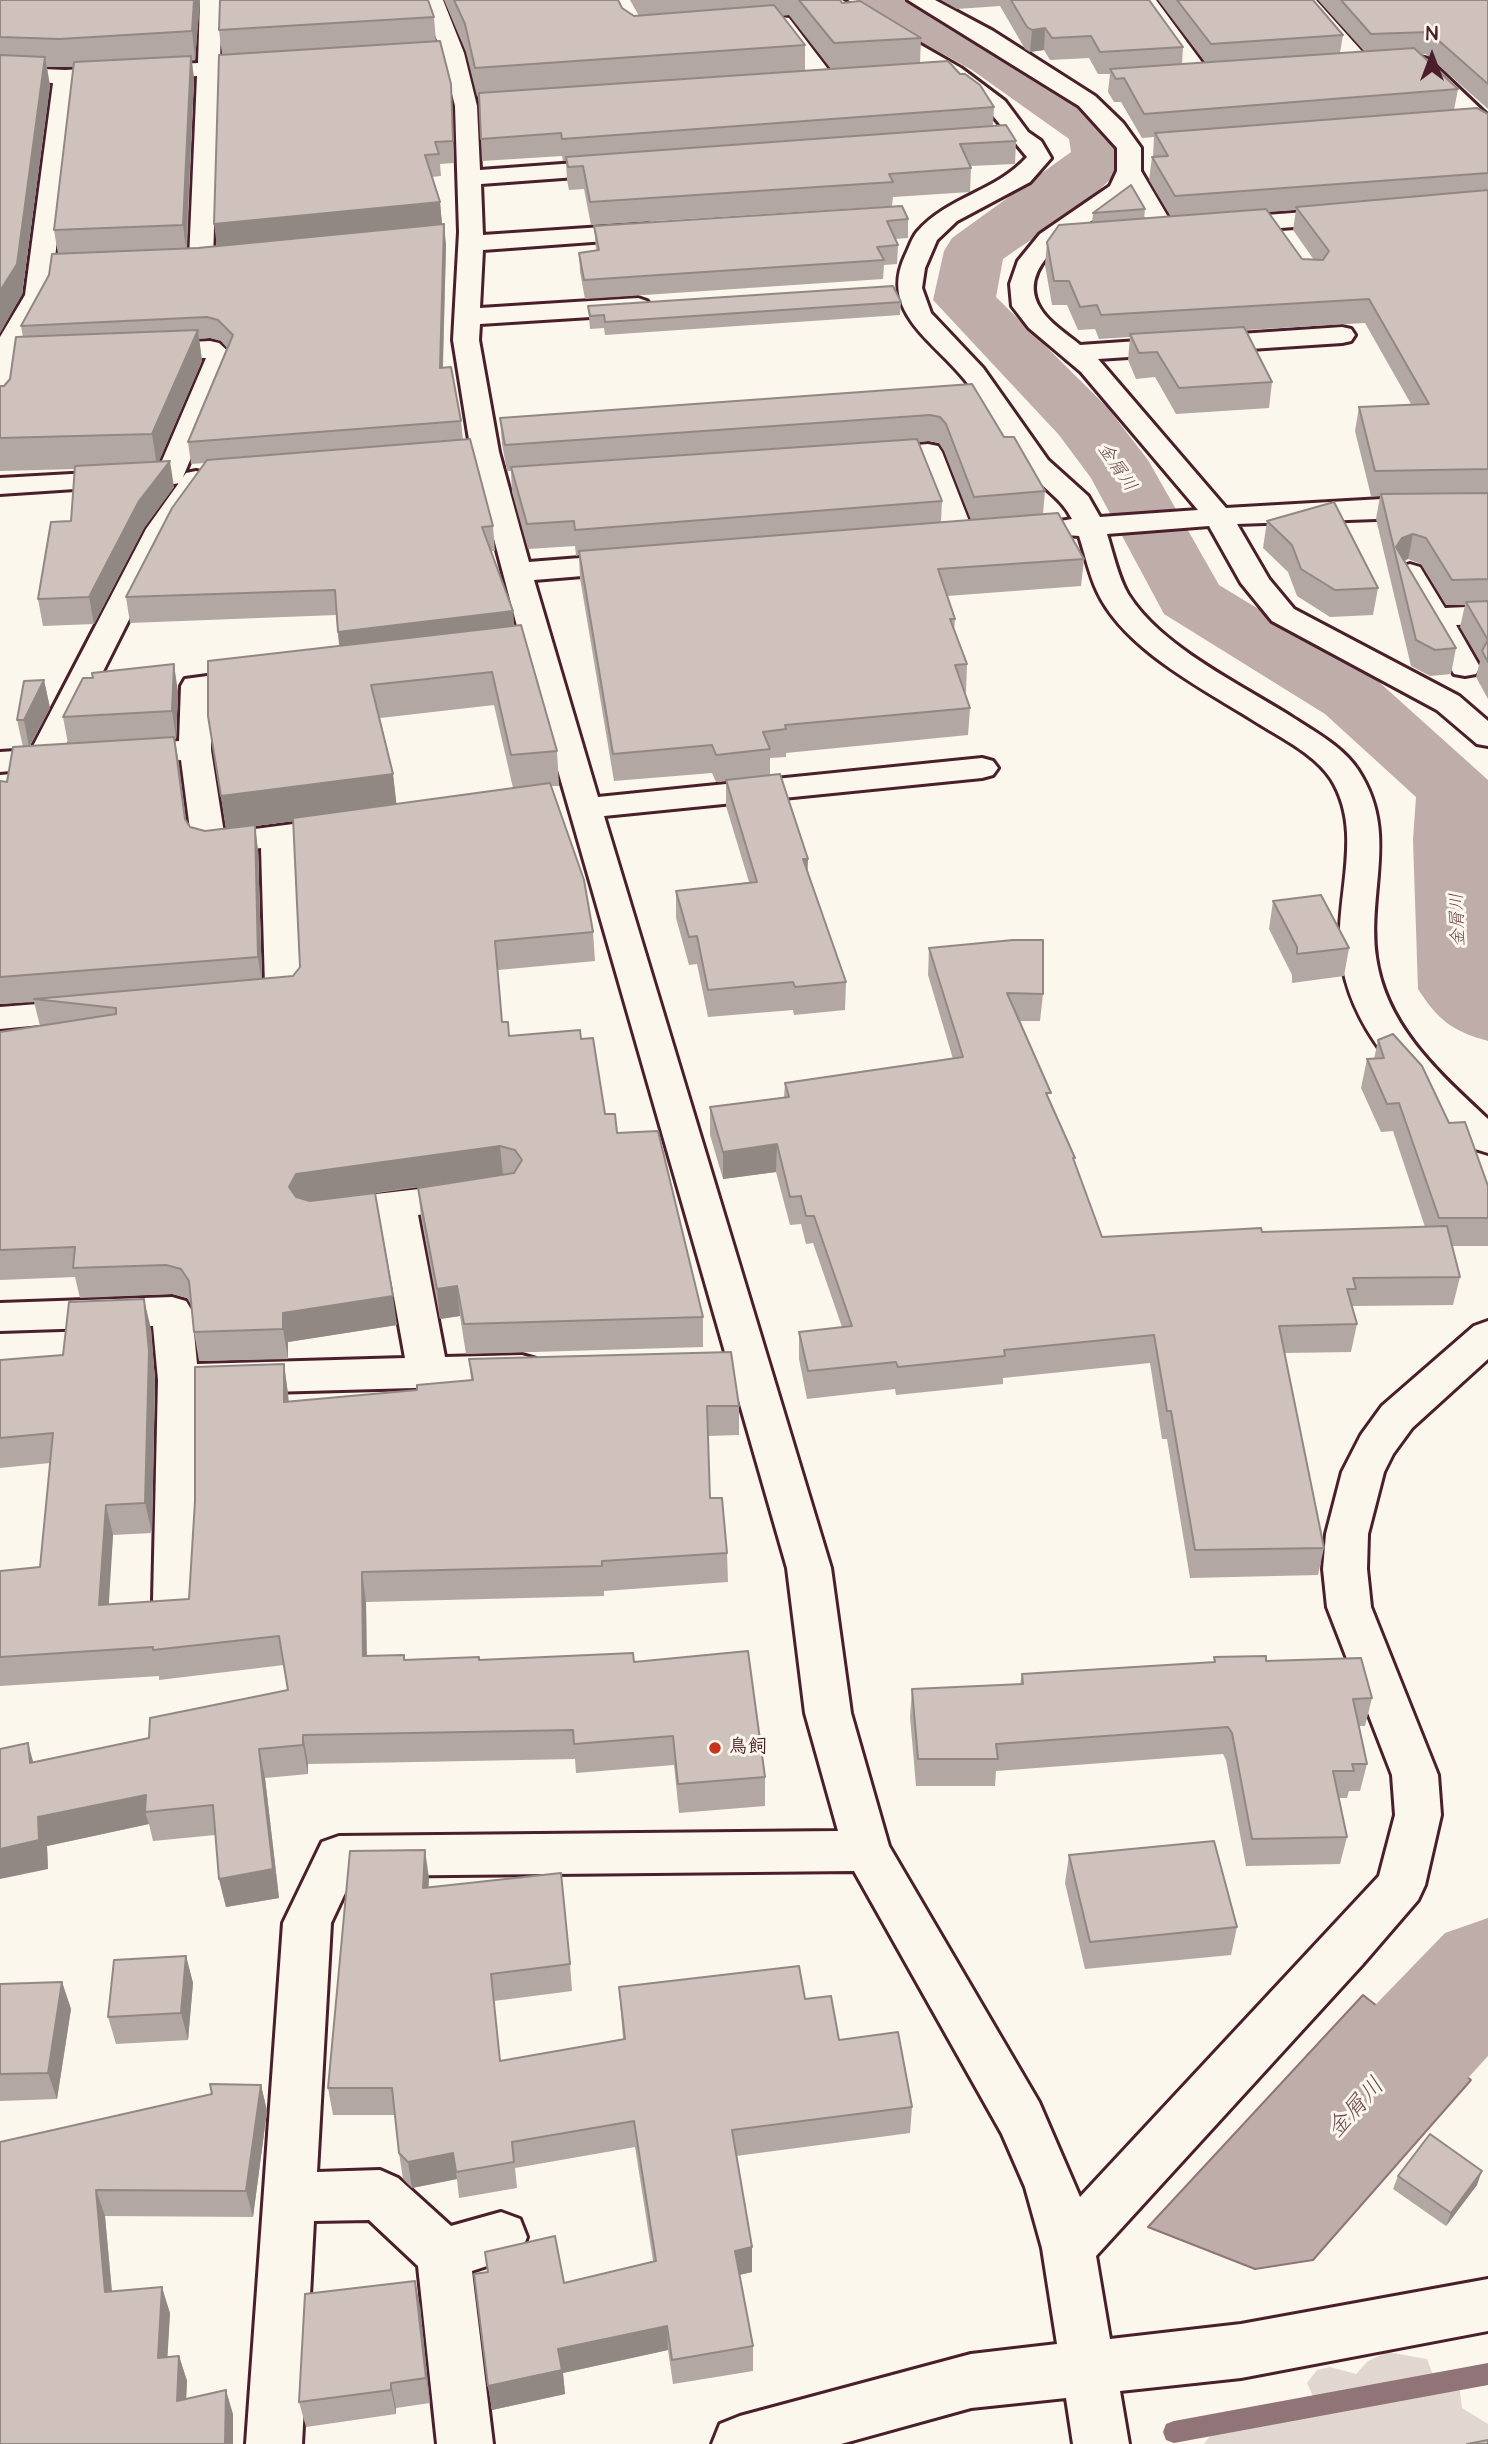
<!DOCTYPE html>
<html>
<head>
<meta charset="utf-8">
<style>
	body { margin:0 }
	#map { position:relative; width:1488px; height:2444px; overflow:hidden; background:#fbf7ec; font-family:"Architects Daughter",sans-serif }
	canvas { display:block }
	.north { position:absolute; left:1397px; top:21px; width:70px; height:70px; -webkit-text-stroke:5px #fbf7ec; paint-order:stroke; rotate:0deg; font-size:19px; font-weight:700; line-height:28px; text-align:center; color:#4a1f2b }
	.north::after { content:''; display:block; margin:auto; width:24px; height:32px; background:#4a1f2b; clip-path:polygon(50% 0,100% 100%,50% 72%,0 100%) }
</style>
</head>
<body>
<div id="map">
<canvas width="1488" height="2444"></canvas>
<div class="north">N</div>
</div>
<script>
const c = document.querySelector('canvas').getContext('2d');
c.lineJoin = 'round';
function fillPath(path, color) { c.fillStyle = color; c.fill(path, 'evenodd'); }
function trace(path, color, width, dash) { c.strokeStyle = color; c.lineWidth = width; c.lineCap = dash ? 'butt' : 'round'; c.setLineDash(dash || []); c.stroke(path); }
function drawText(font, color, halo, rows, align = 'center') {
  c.font = font + ' "Architects Daughter","Klee One",sans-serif'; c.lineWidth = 6; c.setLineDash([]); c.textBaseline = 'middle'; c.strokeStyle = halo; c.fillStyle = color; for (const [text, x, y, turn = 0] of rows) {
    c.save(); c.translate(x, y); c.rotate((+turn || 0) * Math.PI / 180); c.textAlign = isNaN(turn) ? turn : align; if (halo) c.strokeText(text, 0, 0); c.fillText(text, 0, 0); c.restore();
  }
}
fillPath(new Path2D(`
	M1387 2352 1427 2359 1435 2380 1459 2383 1462 2408 1488 2424V2444H1204L1219 2424 1272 2416 1282 2420 1294 2411 1319 2410 1307 2383 1317 2370 1330 2367 1356 2374 1368 2361Z`), '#e2d7d0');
const water = new Path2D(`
	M1363 1995 1471 2080 1313 2260 1255 2269 1148 2227Z`);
fillPath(water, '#bfadaa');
trace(water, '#907477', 2);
fillPath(new Path2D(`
	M1488 2363V2385L1174 2443 1166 2440 1163 2432 1166 2424 1174 2421Z`), '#907477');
fillPath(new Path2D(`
	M856 0H921L1010 48 1117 120 1125 132 1129 157C1099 200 1045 229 1003 259L996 297 1107 407 1148 460 1219 585 1379 682 1488 780V1041C1452 1031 1438 1020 1418 989L1413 840 1416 797 1325 714 1164 614 1091 478 1059 435 933 300 944 251 952 238 1071 152 1069 139 972 70 864 11Z
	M1488 1918V2056L1378 2177 1333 2195 1288 2177 1270 2136 1288 2095 1445 1933Z`), '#bfadaa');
const street = new Path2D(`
	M200 0H222L220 61 269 58 280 65 269 72 219 75 213 259 210 264H192L189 259 197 76 75 83 55 258H113L116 263 113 268 53 273 51 295 24 340 14 409 10 415 0 417V337L25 295 53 83 0 81V67L65 70 198 63Z
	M421 0H443L464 53 477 106 480 170 617 160 625 162 629 167 625 172 617 174 481 184 483 235 647 224 656 226 659 231 656 236 647 238 483 250 480 308 638 298 647 301 651 306 647 311 638 314 480 324 479 340 499 452 529 562 631 554 641 557 646 563 641 569 631 572 534 580 598 797 982 758 993 761 998 768 993 775 982 778 604 816 831 1568 851 1713 889 1846 1039 2102 1080 2197 1379 1876 1395 1815 1392 1775 1327 1607 1323 1569 1326 1534 1342 1472 1361 1435 1382 1406 1474 1326 1488 1321V1359L1412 1428 1393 1454 1384 1472 1368 1534 1367 1569 1371 1607 1438 1775 1441 1815 1425 1885 1418 1900 1362 1965 1096 2256 1110 2339 1241 2324 1488 2279V2331L1241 2378 1120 2391 1129 2444H1073L1066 2398 971 2408 841 2444H712L720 2424 740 2416 971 2354 1057 2344 1042 2248 1025 2187 1002 2134 854 1871 353 1876 331 1923 317 2172 380 2170 398 2178 451 2226 501 2212 520 2219 527 2237 520 2255 472 2271 493 2444H437L418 2266 369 2220 314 2221 302 2444H246L283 1923 322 1842 339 1836 838 1831 805 1713 787 1568 522 645 471 452 453 340 459 232 455 106 442 53Z
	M816 0H842L961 68 1005 101 1028 132 1041 141 1051 158 1030 182 957 221 937 240 925 268 922 288 931 313 983 368 1048 460 1088 496 1100 517 1198 510 1081 372 1029 328 1012 306 1010 284 1018 261 1040 234 1110 186 1117 171V148L1079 106 908 0H935L993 31 1095 96 1123 123 1141 148V171L1171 222 1346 209 1355 211 1358 216 1355 221 1346 223 1164 237 1155 235 1130 193C1104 219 1009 257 1040 308 1049 323 1067 334 1080 345L1342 327 1351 329 1355 335 1351 341 1342 343 1098 359 1226 508 1382 499 1488 497V515L1237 524 1269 579 1294 609 1459 696 1488 721V746L1477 744 1437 710 1272 621 1241 583 1209 526 1107 534C1113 553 1118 577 1128 594 1161 647 1240 684 1292 717 1315 732 1343 747 1358 770 1399 833 1367 889 1376 957 1386 1027 1439 1073 1488 1119V1153L1475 1149C1419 1095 1351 1039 1341 956 1334 898 1365 833 1331 779 1316 756 1287 741 1264 727 1210 692 1125 652 1097 591 1089 574 1085 554 1079 536L1054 534 1050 528 1054 522 1072 519C1062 499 1044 489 1029 472 1004 445 988 409 965 380 934 341 879 312 905 256 909 248 912 238 917 232 947 197 997 191 1027 157L989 111 945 78Z
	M1134 0H1156L1212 76 1209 81H1193Z
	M1294 0H1316L1368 58 1371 63 1368 68H1352Z
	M781 17 789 18 834 77 837 82 834 87H818L775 30 761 29 758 24 761 19Z
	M1420 57 1428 59 1488 116V136L1480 134 1412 69 1409 64Z
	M210 341 219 343 233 356 183 477 179 483 169 485 159 483 155 477 206 358H140L136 352 140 346 149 344Z
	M928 444 938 446 942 452 974 534 970 540 960 543 950 540 946 534 918 461 872 464 862 462 858 456 862 450Z
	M125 471 135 473 139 479 135 485 0 494V478Z
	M196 471 206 473 210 479 174 530 64 749 74 751 79 758 74 765 0 772V752L31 750 146 529 186 473Z
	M1410 564 1420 567 1445 608 1488 606V624L1456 625 1480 667 1476 674 1465 676 1454 674 1450 667 1395 573 1400 567Z
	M259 669 270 671 274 678 270 685 211 693V750L224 833 347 817 359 820 363 827 359 834 294 844 301 996 295 1004C276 1009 256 1011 237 1006L231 998 237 990 265 986 261 848 209 855 197 852 192 845 181 760 123 764 112 761 107 754 112 747 179 741 181 686 185 679Z
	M88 1000 101 1003 106 1011 101 1019 0 1029V1007Z
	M470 1183 483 1187 489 1196 483 1205 418 1215 445 1357 522 1355 536 1359 542 1370 536 1381 522 1385 198 1394 197 1600 190 1612 175 1617 160 1612 153 1600 158 1380 153 1326 0 1331V1303L172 1297 186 1301 192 1311 197 1364 405 1358 380 1220 325 1226 311 1222 306 1213 311 1204 325 1200Z`);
trace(street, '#4a1f2b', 6);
fillPath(street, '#fbf7ec');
fillPath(new Path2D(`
	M0 0H200L195 60H192L194 79 187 248 217 246 222 54 219 30 434 17 436 41 452 106 454 163 440 164 441 176 432 177 440 202 442 224 446 245 443 368 461 421 463 440 493 526 495 551H491L513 611 514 626 557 751 559 786H551L593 932 595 961 498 970 502 1022 509 1036 581 1039 605 1114 617 1133 703 1317V1347L466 1354 460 1316 440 1319 421 1217 418 1188 456 1182 363 1195 397 1325 288 1342V1359L199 1361 194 1332 191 1305 187 1298 172 1294 80 1298 75 1277 0 1280V1032L40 1026 34 1002 0 1004V781L7 782 23 747 17 720 44 680 50 708 30 746 68 744 63 717 178 692 176 739H175L186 821 190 827 205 831 226 828 208 716 339 646 336 615 130 623 126 597 205 463 191 464 188 442 227 348 221 341 210 338 199 339 202 361 159 461 174 487 144 528 94 624 43 626 38 599 71 521 75 469 0 471V386H4L10 379 23 337 21 326 49 275 58 254 54 230 73 67H47L50 86 22 294 0 333ZM494 705 513 788 396 804 393 774 380 718ZM293 821 300 967 293 976 262 979 258 851 255 826Z
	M444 0H618L622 8 634 16H639L630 0H840L842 3 921 38 920 63 960 74 994 107 993 125 1016 141 1015 164 970 166 971 168 970 192 893 197 892 206 591 225 584 189 569 190 567 180 566 161H563L562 156 482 161 479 96H477L466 52ZM789 15 831 69 805 71V45L782 16Z
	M941 0H1149L1183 47 1182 64 1205 62 1158 0H1313L1343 35 1340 53 1364 51 1318 0H1488V109L1426 54H1421L1458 89 1454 110 1488 114V699L1476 677 1480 661 1460 627 1465 605H1446L1421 564 1408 559 1405 561 1456 648 1451 674 1430 676 1411 666 1376 519 1380 496H1371L1355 431 1359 407 1411 404 1365 323 1246 330 1272 382 1269 408 1176 414 1155 377 1136 379 1128 360 1130 337 1099 339 1095 329 1078 330 1067 305H1052L1045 265 1047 242 1092 223 1093 213 1145 209 1144 219 1171 217 1149 180 1152 157H1153L1154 137 1142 138 1121 102H1114L1108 92 1110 74H1098L1089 58 1050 60 1044 50 1030 52 1025 49 1000 6 957 9ZM1296 210 1293 230 1314 260 1302 259 1268 212Z
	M908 219V238L895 239 898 245 897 264 884 265 883 279 585 299 580 272 579 253 596 250 594 226Z
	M901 302 900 315 605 335 604 328 590 329 588 306Z
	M972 384 1004 437 1045 491 1043 514 1084 559 1081 586 947 596 955 619 954 630 967 664 966 692H965L970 708 968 735 786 753V757L770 758V775L807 871 846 982 845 1010 794 1015 793 1010 708 1017 697 964 689 965 676 918V891L749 882 726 806V781L716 782 712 773 614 781 580 578 579 555 576 556 575 546 528 549 512 492 511 471H507L502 444 500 418ZM929 441 939 443 944 451 971 520 941 522 942 501 919 442Z
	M1267 521 1378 588 1373 615 1330 617 1297 596 1288 572 1263 548Z
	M1273 901 1349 948 1344 976 1292 983V975L1269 929Z
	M929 948 1043 994 1040 1021H1019L1102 1237 1425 1227 1393 1131 1381 1132 1361 1088 1367 1059H1374L1378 1040 1449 1123 1488 1186V1246H1452L1460 1277 1453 1305 1352 1306 1357 1324 1351 1352 1284 1353 1324 1548 1318 1575 1190 1578 1167 1439H1162L1150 1363 1003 1378V1384L896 1395 895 1389 807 1399 799 1359V1332L842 1327 813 1243 806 1244 801 1224 790 1225 776 1172 723 1179 710 1135V1107L784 1097 785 1083 953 1059 928 975Z
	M151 1329 155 1380 152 1533 113 1535 108 1605 189 1599 284 1364 288 1394 289 1402 417 1390 471 1380 469 1359 739 1406V1435L708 1436 710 1498 727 1553 728 1582 604 1591V1596L366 1602 367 1656 405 1660 634 1662 765 1777V1806L679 1813 674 1765 576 1773 575 1759 308 1764V1774L265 1778 279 1898 226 1907 219 1879 215 1835 153 1841 149 1824 47 1846 48 1869 33 1762 149 1738 288 1690 284 1665 159 1680V1676L0 1686V1571L40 1567 50 1463 0 1468V1360L63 1355Z
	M1214 1657 1266 1661 1372 1698 1365 1726H1359L1367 1764 1360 1791H1349L1347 1798H1339L1347 1837 1340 1864 1246 1866 1226 1760 1223 1754 996 1771 995 1786H916L910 1717 912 1689 1020 1684 1022 1674 1214 1662Z
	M1069 1855 1237 1927 1231 1955 1085 1969 1065 1883Z
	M429 1878 428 1888 570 1964 572 1991 494 2001 500 2061 623 2039 619 1987 805 1999 839 2040 912 2107 910 2133 736 2156 752 2247V2272L739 2275 753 2346V2371L673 2384 668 2350 563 2373 565 2394 492 2410 488 2386 564 2283 653 2261 635 2147 515 2168 517 2188 459 2198 457 2179 412 2188 403 2179 399 2153 395 2115H333L328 2088Z
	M186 1956 193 1983 188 2040 116 2044 108 2017Z
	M62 1982 71 2009 57 2099 0 2101V1984Z
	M261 2085 267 2111 253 2217 105 2216 112 2291 170 2313 167 2357 179 2356 187 2381 186 2399 233 2414 0 2444V2142Z
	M1398 2176 1477 2185 1446 2226 1393 2189Z
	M420 2306 430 2403 396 2408V2414L306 2427 299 2402Z`), '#b2a7a2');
fillPath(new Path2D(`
	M194 0H200L195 60 192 31Z
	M1045 28 1044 50 1030 52 1032 30Z
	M191 56 194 79 186 249 183 225Z
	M45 57 50 86 22 294 0 333V291Z
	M440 202 442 225 217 247 214 224Z
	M444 224 446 245 442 390 440 368Z
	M198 330 202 361 157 466 152 434Z
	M170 461 174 487 144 528 94 624 89 597 139 501Z
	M1413 534 1408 559 1397 563 1396 547 1402 538Z
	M513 611 514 636 341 657 338 632Z
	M174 664 178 692 176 739 172 711Z
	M44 680 50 708 29 747 24 720Z
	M174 737 179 763 189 845 185 819Z
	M393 774 397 808 255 826 258 851 262 984 258 957 226 830 221 796Z
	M803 859H808L807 886Z
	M777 1144 776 1172 723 1179V1152Z
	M500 1146 503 1175 300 1203 289 1187 296 1174Z
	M457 1286 460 1316 440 1319 437 1289Z
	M393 1296 397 1325 288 1342V1359L283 1329V1313Z
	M144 1299 151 1329 155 1380 152 1533 145 1503Z
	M284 1364 288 1394 289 1432 284 1402Z
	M106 1505 113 1535 107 1635 99 1605Z
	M362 1572 366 1602 367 1685 363 1656Z
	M303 1735 308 1764V1774L303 1745Z
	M28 1743 36 1772 30 1763Z
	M259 1749 265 1778 279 1898 226 1907 219 1879Z
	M146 1795 145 1812 149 1824 47 1846 48 1869 0 1879V1849L38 1817Z
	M425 1850 429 1878 427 1916 423 1888Z
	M186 1956 193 1983 188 2040 181 2013Z
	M62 1982 71 2009 57 2099 48 2073Z
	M261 2085 267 2111 253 2217 246 2191Z
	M453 2153 457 2179 412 2188 408 2162Z
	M1482 2171 1477 2185 1446 2226 1451 2213Z
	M96 2190 105 2216 114 2317 105 2292Z
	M752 2247V2272L735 2276V2251Z
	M415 2281 420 2306 430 2403 426 2378Z
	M162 2287 170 2313 166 2383 158 2358Z
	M667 2326 668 2350 563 2373 565 2394 492 2410 488 2386 558 2349Z
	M179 2356 187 2381 185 2425 177 2401Z
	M391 2383 396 2408V2414L391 2390Z
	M226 2390 233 2414V2444H225Z`), '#918884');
const building = new Path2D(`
	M0 0H194L192 31 60 39 0 37Z
	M220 0H428L434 17 219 30Z
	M454 0H618L622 8 634 16 774 5 805 45 475 68 465 24Z
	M799 0H840L842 3 860 1 921 38 834 43Z
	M1011 0H1149L1183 47 1100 52 1091 36 1052 38 1045 28 1032 30 1027 27Z
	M1177 0H1313L1343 35 1211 44Z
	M1341 0H1488V84L1429 32 1371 34Z
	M440 41 451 84 453 141 435 142 439 154 425 155 440 202 214 224 219 55Z
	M1414 48 1458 89 1144 114 1124 78 1116 79 1110 69Z
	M0 55 45 57 17 264 0 291Z
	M191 56 183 225 54 230 74 62Z
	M948 61 960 74H965L980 85 994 107 562 139 561 133 481 139 479 93Z
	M1477 108 1488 114V173L1175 196 1152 157 1168 156 1155 133Z
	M1006 125 1016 141 960 144 971 168 889 174 893 182 590 202 583 166 568 167 566 157Z
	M1131 185 1145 209 1093 213Z
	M1488 190V469L1375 471 1359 407 1429 404 1369 299 1101 315 1097 305 1080 307 1069 281H1054L1047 242 1059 225 1266 209 1302 259 1323 260 1329 251 1296 207Z
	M902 206 908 219 887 221 898 245 877 247 884 260 584 280 579 253 599 250 594 226Z
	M444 224 440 368 451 367 461 421 188 442 233 335 218 320 207 317 21 326 49 275 52 254 198 248Z
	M893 286 901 302 605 322 604 315 590 316 588 306Z
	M1244 327 1272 382 1179 388 1157 352 1139 353 1130 334Z
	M198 330 152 434 0 438V386H4L10 379 16 337Z
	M972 384 1004 437H1014L1045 491 974 497 946 424 940 417 930 415 505 445 500 418Z
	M470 439 493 526 482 527 513 611 338 632 335 590 126 597 172 508 207 460Z
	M917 439 942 501 575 530 574 521 527 524 511 467Z
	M170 461 139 501 89 597 38 599 51 522 71 521 75 466Z
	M1488 493V579L1452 580 1426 538 1413 534 1402 538 1396 547 1456 648 1435 650 1416 640 1381 494Z
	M1334 502 1378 588 1335 590 1301 569 1292 545 1267 521Z
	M1058 513 1084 559 938 569 955 619H950L967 664 955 665 970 708 785 725 786 729 763 732 770 749 716 755 712 745 613 754 579 551Z
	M1488 601V662L1482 651 1488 640 1466 602Z
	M521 625 557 751 511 755 492 672 371 685 393 774 221 796 208 716V661Z
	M174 664 172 711 63 717 83 678H93L92 673Z
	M44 680 24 720H17L24 681Z
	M174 737 185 819 190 827 205 831 255 825 258 957 0 977V781L7 782 13 747Z
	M780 774 808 859H803L846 982 795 987 793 982 708 990 697 936 689 937 676 891 757 882 726 780Z
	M550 783 584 880 593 932 495 941 502 1022H508L509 1036 580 1030 581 1039 593 1038 605 1114H615L617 1133 658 1131 703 1317 464 1324 457 1286 437 1289 418 1188 514 1173 522 1160 515 1150 500 1146 296 1174 289 1187 296 1197 310 1201 375 1193 393 1296 283 1313V1329L194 1332 189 1281 181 1269 166 1265 73 1268 75 1247 0 1250V1032L116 1014V1008L34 999 293 976 300 967 293 818Z
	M1321 895 1349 948 1297 954V947L1273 901Z
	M1013 940H1043V994L1007 993 1051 1093H1046L1075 1158H1073L1102 1237 1261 1228 1262 1232 1447 1226 1460 1277 1353 1278 1356 1289H1347L1357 1324 1279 1326 1324 1548 1195 1550 1171 1411H1167L1154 1335 1004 1350 1005 1356 898 1367 896 1362 808 1371 799 1332 852 1326 814 1216H806L801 1196 790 1197 777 1144 723 1152 710 1107 789 1097 785 1083 963 1057 929 948Z
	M1393 1034 1422 1066 1449 1123 1465 1122 1488 1186V1218H1439L1399 1103 1387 1104 1367 1059 1384 1058 1378 1040Z
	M144 1299 149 1351 145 1503 106 1505 99 1605 189 1599 195 1501V1367L284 1364V1402L417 1390V1385L473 1380 469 1359 731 1352 739 1406H707L710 1498H722L727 1553 602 1561V1566L362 1572 363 1656 404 1655V1660L479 1657V1660L633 1653 634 1662 748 1651 765 1777 678 1784 673 1736 574 1744 573 1730 303 1735V1745L259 1749 273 1869 219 1879 213 1805 145 1812 146 1795 38 1817 39 1840 0 1849V1749L28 1743 30 1763 149 1738 150 1718 288 1690 279 1636 153 1650V1647L0 1657V1571L40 1567 53 1433 0 1438V1360L63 1355 69 1302Z
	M1266 1656V1661L1361 1658 1372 1698 1353 1699 1367 1764H1352L1354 1771H1333L1347 1837 1252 1839 1232 1733 1228 1727 996 1744 998 1759H918L912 1689 1023 1684 1022 1674 1215 1662 1214 1657Z
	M1214 1841 1237 1927 1090 1942 1069 1855Z
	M425 1850 423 1888 561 1873 570 1964 491 1974 500 2061 625 2039 619 1987 799 1966 805 1999 831 1996 839 2040 898 2032 912 2107 732 2130 752 2247 735 2251 753 2346 672 2360 667 2326 558 2349 562 2370 488 2386 474 2274 488 2272 485 2252 555 2236 564 2283 656 2261 634 2121 512 2142 514 2162 456 2172 453 2153 408 2162 399 2153 392 2088H328L350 1851Z
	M186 1956 181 2013 108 2017 114 1960Z
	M62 1982 48 2073 0 2074V1984Z
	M210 2084 261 2085 246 2191 96 2190 105 2292 162 2287 158 2358 179 2356 177 2401 226 2390 225 2444H0V2142L212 2094Z
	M1430 2134 1482 2171 1451 2213 1398 2176Z
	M415 2281 426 2378 391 2383V2390L299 2402 305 2294Z
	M1488 2440V2444H1467Z`);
fillPath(building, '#cfc2bc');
trace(building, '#918884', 2);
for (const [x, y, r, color] of [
	[715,1748,7,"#c8321e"]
]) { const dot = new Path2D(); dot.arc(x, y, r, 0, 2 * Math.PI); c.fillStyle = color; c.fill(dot); trace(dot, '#fbf7ec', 2.5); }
drawText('italic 18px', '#6d4a51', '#fbf7ec', [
	["金屑川",1116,468,56],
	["金屑川",1459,920,-92]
]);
drawText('bold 19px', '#4a1f2b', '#fbf7ec', [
	["鳥飼",729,1748]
], 'left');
drawText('italic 24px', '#6d4a51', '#fbf7ec', [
	["金屑川",1357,2109,-48]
]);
</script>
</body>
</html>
